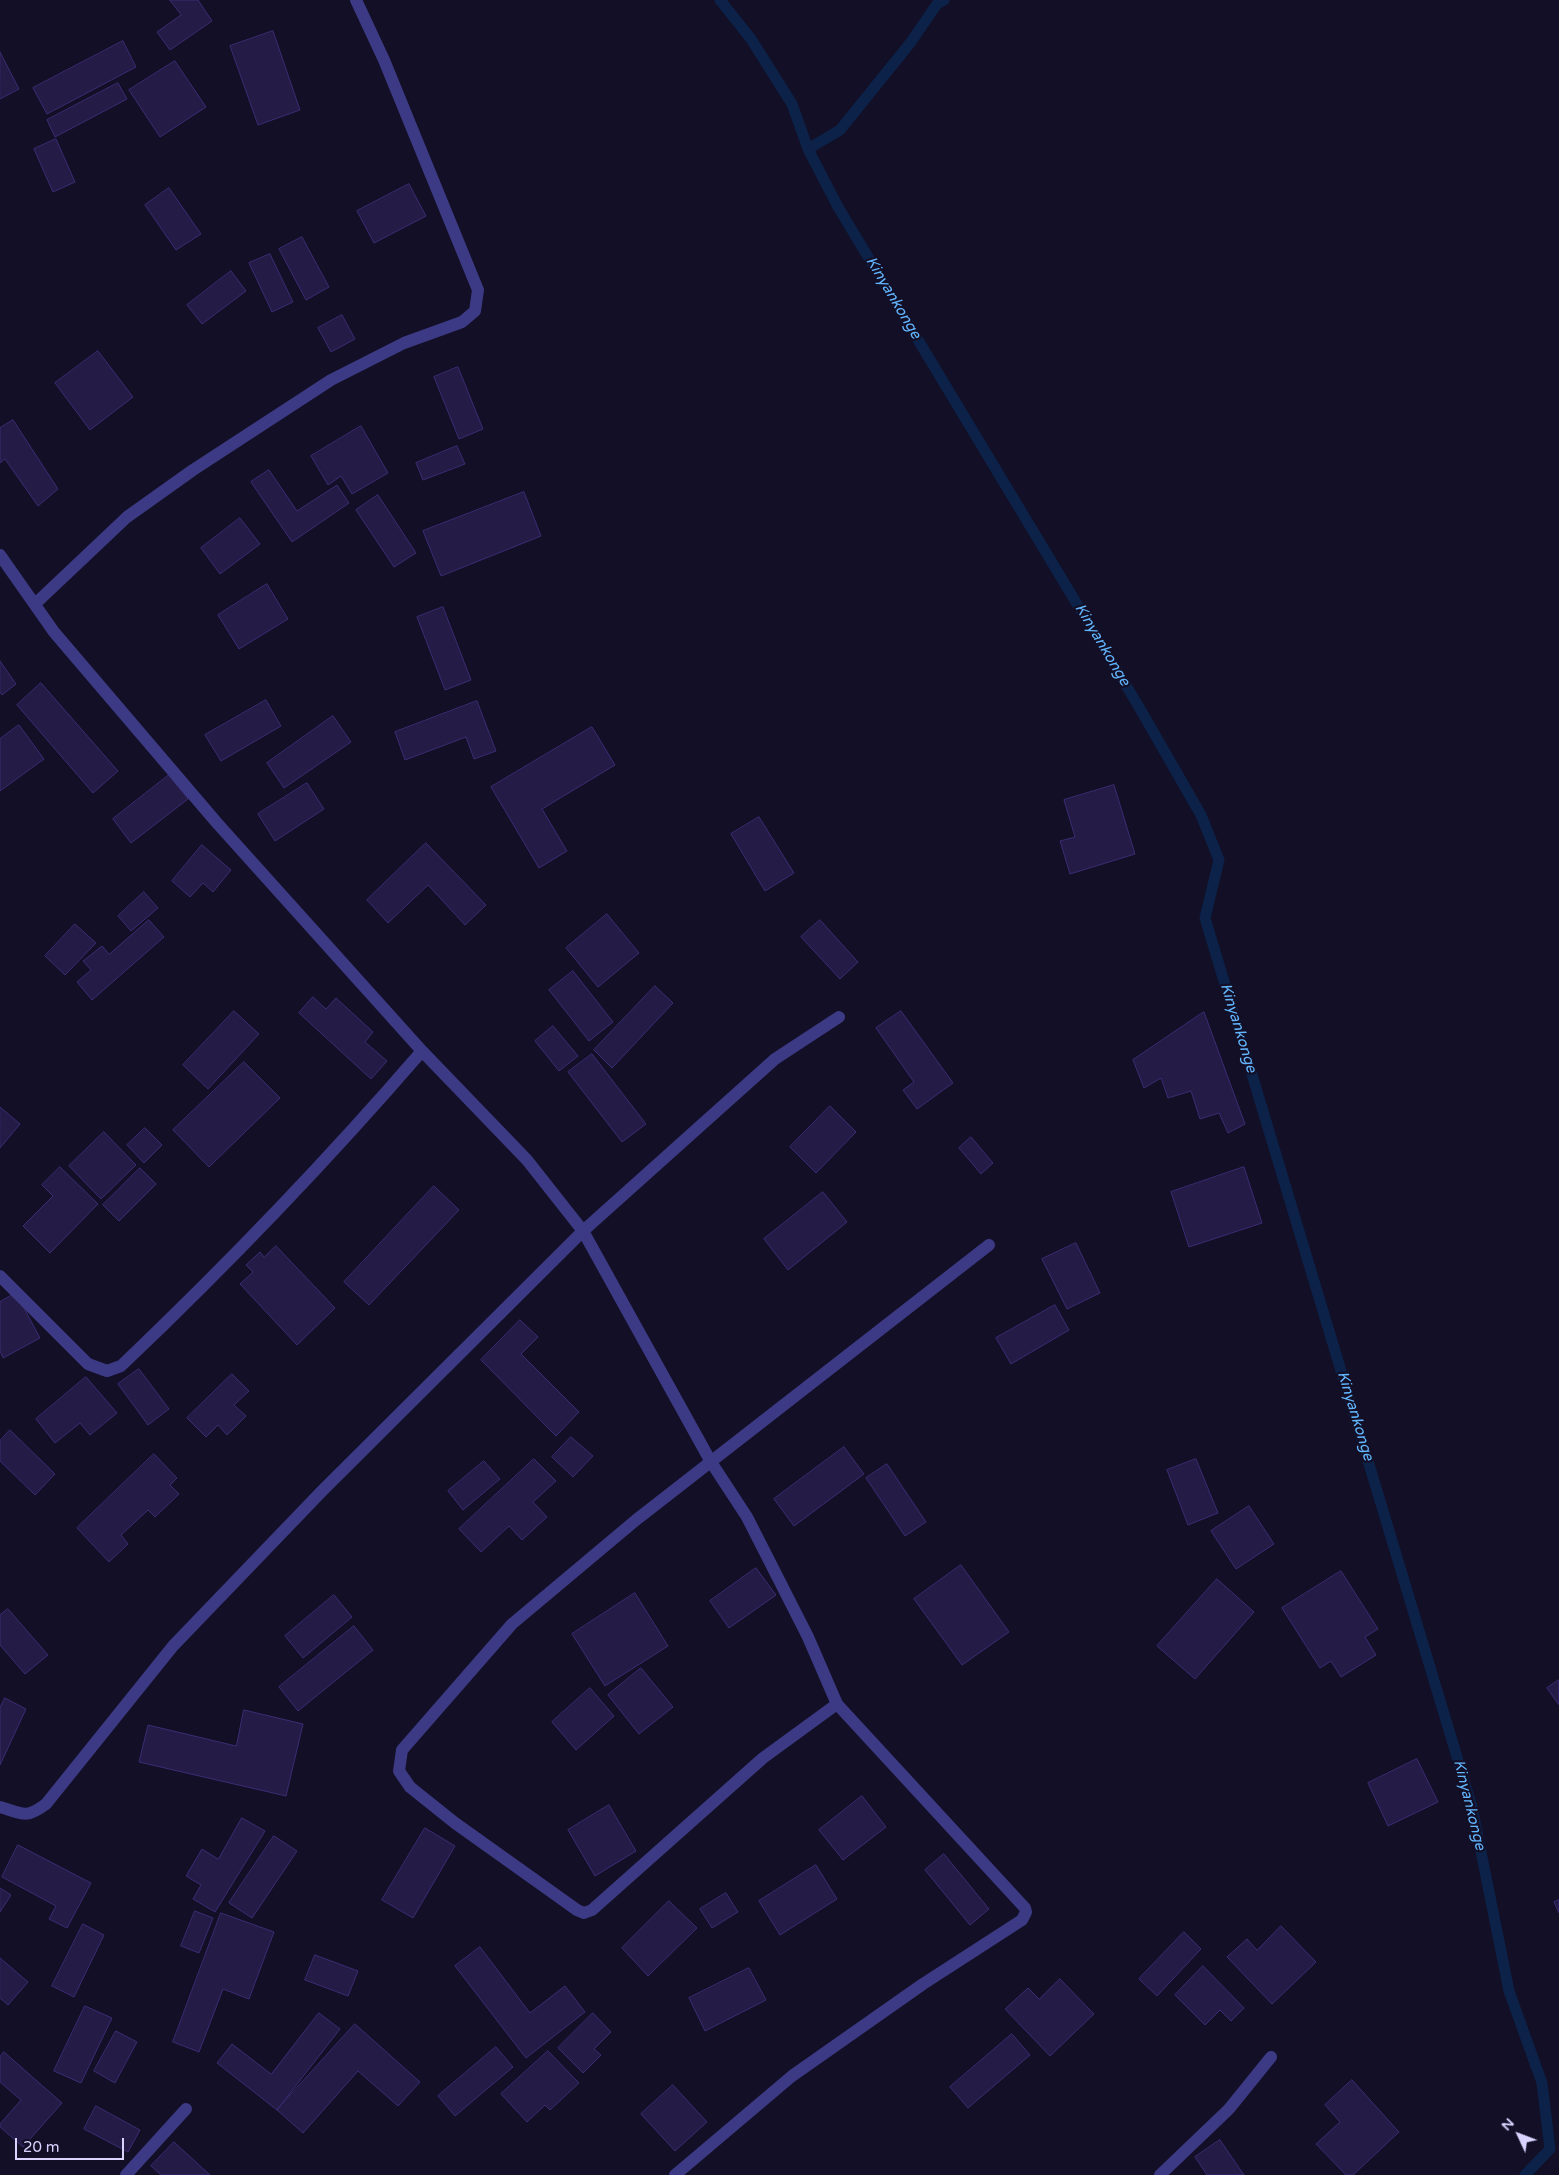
<!DOCTYPE html>
<html>
<head>
<meta charset="utf-8">
<style>
	body { margin:0 }
	#map { position:relative; width:1559px; height:2175px; overflow:hidden; background:#130f26; font-family:"Varela Round",sans-serif }
	canvas { display:block }
	.north { position:absolute; left:1494px; top:2110px; width:50px; height:50px; -webkit-text-stroke:4px #130f26; paint-order:stroke; rotate:313deg; font-size:14px; font-weight:700; line-height:20px; text-align:center; color:#d9d4ff }
	.north::after { content:''; display:block; margin:auto; width:18px; height:22px; background:#d9d4ff; clip-path:polygon(50% 0,100% 100%,50% 72%,0 100%) }
	.scale { position:absolute; left:15px; top:2138px; width:109px; height:22px; box-sizing:border-box; border:2px solid #d9d4ff; border-top:0; padding-left:6px; font-size:15px; line-height:18px; white-space:nowrap; color:#d9d4ff; -webkit-text-stroke:4px #130f26; paint-order:stroke }
</style>
</head>
<body>
<div id="map">
<canvas width="1559" height="2175"></canvas>
<div class="north">N</div>
<div class="scale">20 m</div>
</div>
<script>
const c = document.querySelector('canvas').getContext('2d');
c.lineJoin = 'round';
function trace(path, color, width, dash) { c.strokeStyle = color; c.lineWidth = width; c.lineCap = dash ? 'butt' : 'round'; c.setLineDash(dash || []); c.stroke(path); }
function fillPath(path, color) { c.fillStyle = color; c.fill(path, 'evenodd'); }
function drawText(font, color, halo, rows, align = 'center') {
  c.font = font + ' "Varela Round",sans-serif'; c.lineWidth = 4.5; c.setLineDash([]); c.textBaseline = 'middle'; c.strokeStyle = halo; c.fillStyle = color; for (const [text, x, y, turn = 0] of rows) {
    c.save(); c.translate(x, y); c.rotate((+turn || 0) * Math.PI / 180); c.textAlign = isNaN(turn) ? turn : align; if (halo) c.strokeText(text, 0, 0); c.fillText(text, 0, 0); c.restore();
  }
}
trace(new Path2D(`
	M720 0 751 39 792 104 808 149
	M944 0 937 4 911 42 840 130 808 149 838 207 1139 707 1201 815 1219 860 1205 918 1472 1807 1509 1991 1542 2083 1550 2149 1525 2175`), '#0c2248', 11);
const building = new Path2D(`
	M170 0H198L212 21 170 50 157 32 181 15Z
	M273 31 300 110 258 125 230 46Z
	M123 41 136 67 47 114 33 88Z
	M0 52 19 89 0 99Z
	M175 61 206 107 160 137 129 90Z
	M118 83 127 99 55 137 47 120Z
	M56 139 75 182 53 192 34 149Z
	M409 184 426 216 374 243 357 211Z
	M169 188 201 234 176 250 145 205Z
	M302 237 329 287 306 300 279 249Z
	M270 254 293 302 272 312 249 263Z
	M231 271 246 291 202 324 187 305Z
	M342 315 355 339 331 352 318 328Z
	M98 351 133 397 90 430 55 383Z
	M458 367 483 429 459 439 434 377Z
	M13 420 58 489 38 506 5 459 0 463V428Z
	M361 426 388 473 352 494 341 476 328 485 311 456Z
	M457 446 465 464 423 480 416 463Z
	M269 470 297 511 337 485 349 503 292 542 251 482Z
	M524 492 541 536 441 576 423 531Z
	M378 495 416 553 394 567 356 510Z
	M240 518 260 544 220 574 201 548Z
	M267 584 288 619 239 649 218 615Z
	M443 607 471 680 445 690 417 617Z
	M0 661 16 684 2 695 0 692Z
	M41 683 118 771 93 793 17 705Z
	M266 700 281 726 221 761 205 735Z
	M477 701 496 751 474 759 466 737 405 760 395 732Z
	M333 716 351 742 284 788 267 763Z
	M19 725 44 759 0 791V739Z
	M592 727 615 765 542 809 567 851 539 868 491 787Z
	M169 775 188 799 131 843 113 819Z
	M307 783 324 809 275 841 258 814Z
	M1114 785 1135 854 1070 874 1060 841 1075 837 1064 800Z
	M759 817 794 873 765 891 731 834Z
	M426 843 486 905 465 925 428 885 388 923 367 900Z
	M202 845 231 870 213 892 203 883 190 897 172 881Z
	M144 892 158 908 131 931 118 916Z
	M607 914 639 953 598 987 566 948Z
	M149 920 164 937 92 1000 77 982 91 970 83 961 102 946 109 954Z
	M820 920 858 962 840 979 801 937Z
	M75 924 96 943 65 975 45 956Z
	M573 971 613 1022 589 1041 549 990Z
	M655 986 673 1003 612 1068 594 1050Z
	M313 997 326 1009 336 998 373 1032 365 1042 387 1061 371 1079 299 1013Z
	M234 1011 259 1034 208 1089 183 1065Z
	M901 1011 953 1083 917 1109 903 1090 914 1082 876 1028Z
	M1204 1012 1245 1124 1228 1133 1219 1113 1200 1119 1191 1091 1168 1098 1161 1078 1144 1088 1133 1060Z
	M553 1026 578 1056 559 1071 535 1041Z
	M592 1054 646 1124 622 1142 568 1072Z
	M244 1062 280 1098 209 1167 173 1130Z
	M830 1106 856 1132 816 1173 790 1147Z
	M0 1107 20 1124 0 1148Z
	M145 1128 162 1145 144 1163 127 1145Z
	M104 1132 136 1165 101 1199 69 1166Z
	M971 1137 993 1163 981 1174 959 1148Z
	M60 1167 98 1204 50 1253 23 1226 53 1196 42 1185Z
	M1244 1167 1262 1223 1189 1247 1171 1192Z
	M140 1168 156 1184 119 1221 103 1205Z
	M434 1186 459 1210 369 1305 344 1282Z
	M823 1192 847 1222 788 1270 764 1239Z
	M1076 1243 1100 1293 1067 1309 1042 1259Z
	M276 1246 335 1308 297 1345 240 1284 253 1272 246 1265 260 1252 264 1257Z
	M16 1293 40 1338 3 1358 0 1351V1302Z
	M1055 1305 1069 1330 1011 1364 996 1338Z
	M520 1320 538 1337 521 1354 579 1412 556 1436 481 1360Z
	M139 1369 169 1409 148 1425 118 1384Z
	M232 1374 249 1391 234 1405 246 1416 227 1435 218 1425 206 1437 187 1418Z
	M86 1377 117 1413 90 1435 80 1423 55 1443 36 1419Z
	M10 1430 55 1474 35 1495 0 1461V1441Z
	M571 1437 593 1456 573 1477 552 1457Z
	M844 1447 864 1474 794 1526 774 1499Z
	M154 1454 177 1478 170 1485 179 1494 155 1517 148 1510 121 1535 128 1544 109 1562 77 1528Z
	M534 1459 556 1481 533 1502 547 1517 522 1540 509 1526 481 1552 459 1529Z
	M1196 1459 1218 1513 1188 1525 1167 1470Z
	M484 1461 500 1479 463 1510 448 1491Z
	M887 1464 926 1522 905 1536 866 1478Z
	M1249 1506 1274 1544 1236 1569 1211 1531Z
	M961 1565 1009 1632 962 1665 914 1599Z
	M756 1568 776 1595 729 1628 710 1601Z
	M1341 1571 1378 1629 1365 1637 1376 1655 1341 1677 1331 1661 1320 1668 1282 1608Z
	M1217 1579 1254 1612 1195 1679 1157 1646Z
	M635 1593 668 1646 605 1686 572 1634Z
	M334 1595 352 1617 303 1658 285 1636Z
	M8 1609 48 1655 25 1674 0 1645V1615Z
	M354 1626 373 1650 298 1711 279 1687Z
	M641 1668 673 1707 639 1734 608 1695Z
	M1559 1680V1705L1547 1688Z
	M590 1688 614 1716 576 1750 552 1722Z
	M5 1698 26 1709 0 1765V1708Z
	M244 1710 303 1724 286 1796 139 1762 148 1725 236 1746Z
	M1417 1759 1438 1802 1388 1826 1368 1783Z
	M862 1796 886 1827 843 1860 819 1830Z
	M609 1805 636 1851 595 1876 568 1830Z
	M242 1818 265 1831 215 1912 193 1899 201 1885 186 1876 202 1849 218 1859Z
	M425 1828 455 1846 413 1918 382 1900Z
	M274 1836 297 1851 252 1918 229 1903Z
	M18 1845 91 1883 67 1928 49 1919 56 1906 2 1877Z
	M944 1854 989 1909 970 1925 925 1870Z
	M816 1865 837 1899 780 1935 759 1901Z
	M0 1888 11 1895 0 1912Z
	M726 1893 738 1912 712 1928 700 1909Z
	M1559 1900V1913L1554 1902Z
	M669 1901 697 1928 648 1976 622 1948Z
	M195 1911 213 1918 199 1953 181 1946Z
	M221 1913 274 1932 249 1999 223 1989 199 2052 173 2042Z
	M83 1924 104 1935 74 1997 52 1986Z
	M1281 1926 1316 1962 1272 2004 1227 1957 1247 1939 1257 1950Z
	M1184 1932 1201 1949 1157 1996 1139 1979Z
	M480 1947 530 2013 565 1986 585 2012 526 2058 455 1966Z
	M315 1955 358 1971 348 1996 305 1980Z
	M0 1958 28 1982 8 2005 0 1998Z
	M1203 1966 1244 2008 1231 2021 1220 2010 1205 2025 1175 1995Z
	M749 1968 766 2000 705 2031 689 1998Z
	M1060 1979 1094 2014 1050 2056 1005 2009 1028 1988 1039 1999Z
	M85 2006 112 2018 81 2083 54 2071Z
	M319 2013 340 2029 277 2110 217 2063 232 2044 271 2074Z
	M593 2013 611 2032 594 2049 601 2055 583 2073 558 2048Z
	M355 2024 420 2082 398 2106 358 2071 303 2133 277 2110Z
	M116 2031 137 2042 115 2083 94 2071Z
	M1012 2034 1030 2055 968 2108 950 2087Z
	M496 2047 513 2067 455 2116 438 2096Z
	M548 2051 579 2083 550 2110 545 2105 527 2122 501 2094Z
	M4 2052 62 2103 23 2147 0 2127V2124L21 2100 0 2082V2057Z
	M1352 2080 1399 2132 1353 2175H1346L1316 2144 1340 2122 1325 2105Z
	M673 2085 707 2122 675 2151 641 2114Z
	M96 2106 140 2130 128 2152 84 2129Z
	M1220 2140 1244 2175H1207L1195 2157Z
	M174 2142 210 2175H161L151 2166Z`);
fillPath(building, '#241b47');
trace(building, '#3b2d73', 1);
trace(new Path2D(`
	M0 555 54 632 217 823 422 1051 527 1160 583 1231 711 1462 747 1517 808 1637 837 1704 1025 1908 1026 1912 1022 1920 923 1984 792 2076 675 2175
	M35 604 127 517 193 470 331 380 404 343 462 322 475 311 478 290 384 60 356 0
	M0 1276 88 1364 107 1371 121 1366C226 1266 327 1161 422 1051
	M837 1704 763 1758 592 1910 584 1913 577 1910 455 1823 410 1787 399 1771 402 1750 512 1624 636 1520 989 1245
	M0 1807C23 1814 26 1819 46 1804L173 1646 322 1491 583 1231 775 1059 839 1017
	M126 2175 186 2109
	M1160 2175 1229 2109 1271 2057`), '#3d3a85', 12);
drawText('italic 15px', '#62b6ff', '#130f26', [
	["Kinyankonge",893,298,59],
	["Kinyankonge",1102,645,59],
	["Kinyankonge",1238,1028,73],
	["Kinyankonge",1355,1416,73],
	["Kinyankonge",1469,1805,76]
]);
</script>
</body>
</html>
